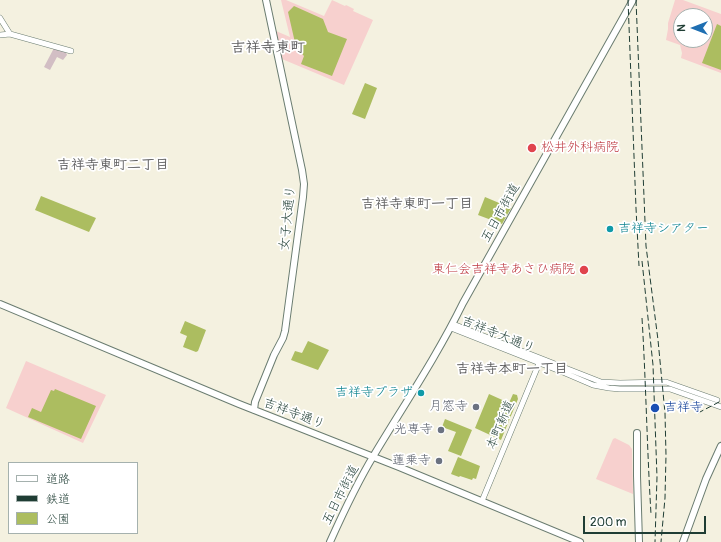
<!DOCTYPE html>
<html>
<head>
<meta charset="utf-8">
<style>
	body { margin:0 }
	#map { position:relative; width:721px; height:542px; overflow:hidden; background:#f4f1e0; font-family:Pangolin,"Klee One",sans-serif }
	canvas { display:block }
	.legend { position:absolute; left:8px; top:462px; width:130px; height:72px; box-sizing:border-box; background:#fff; border:1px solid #a5b1ae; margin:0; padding:5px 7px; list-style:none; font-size:12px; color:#1f3d34 }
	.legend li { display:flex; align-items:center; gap:8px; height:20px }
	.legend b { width:20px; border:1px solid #a5b1ae }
	.north { position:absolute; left:673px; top:8px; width:40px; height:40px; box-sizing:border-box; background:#fff; border:1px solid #a5b1ae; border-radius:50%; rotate:270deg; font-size:11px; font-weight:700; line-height:16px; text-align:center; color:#1f3d34 }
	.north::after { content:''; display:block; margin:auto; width:14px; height:18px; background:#1f6fb2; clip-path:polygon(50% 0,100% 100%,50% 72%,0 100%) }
	.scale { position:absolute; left:583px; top:516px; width:123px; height:18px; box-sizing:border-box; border:2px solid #1f3d34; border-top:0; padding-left:5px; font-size:12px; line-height:14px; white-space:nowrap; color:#1f3d34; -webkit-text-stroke:3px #fff; paint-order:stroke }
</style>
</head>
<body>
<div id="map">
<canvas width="721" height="542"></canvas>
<ul class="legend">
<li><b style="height:5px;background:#fff"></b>道路</li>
<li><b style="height:5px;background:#1f3d34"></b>鉄道</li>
<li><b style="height:11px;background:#acbd60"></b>公園</li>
</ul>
<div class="north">N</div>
<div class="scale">200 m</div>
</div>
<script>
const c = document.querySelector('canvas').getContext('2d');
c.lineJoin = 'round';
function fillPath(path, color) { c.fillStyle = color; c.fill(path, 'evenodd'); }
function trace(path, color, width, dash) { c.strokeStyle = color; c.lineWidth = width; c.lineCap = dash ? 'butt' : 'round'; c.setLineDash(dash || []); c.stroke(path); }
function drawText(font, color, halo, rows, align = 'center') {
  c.font = font + ' Pangolin,"Klee One",sans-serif'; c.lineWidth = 3.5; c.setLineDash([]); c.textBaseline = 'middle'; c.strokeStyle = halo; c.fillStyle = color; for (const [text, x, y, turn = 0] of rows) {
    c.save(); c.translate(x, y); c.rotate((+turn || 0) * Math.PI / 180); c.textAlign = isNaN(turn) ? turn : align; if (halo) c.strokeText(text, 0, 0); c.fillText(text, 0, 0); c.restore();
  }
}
fillPath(new Path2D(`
	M281 0H286L324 16 332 0 345 6 346 5 354 9 353 11 373 20 344 85 282 59 276 31 290 37Z
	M675 0H683L721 14V73L681 58 682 53 680 45 666 40 668 29V23ZM681 16H705V40H681Z
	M26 361 106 395 83 443 6 408Z
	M615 438 629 445 632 449 633 494 596 479 613 439Z`), '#f7d0ce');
fillPath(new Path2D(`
	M54 48 66 52 67 55 63 60 57 57 50 70 44 67Z`), '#d2bec4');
fillPath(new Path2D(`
	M294 6 323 19 328 32 347 39 332 76 301 64 304 56 296 47 288 12Z
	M717 24 721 26V70L702 63Z
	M365 83 377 88 365 119 352 114Z
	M41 196 96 218 89 232 35 210Z
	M485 197 511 208 502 224 478 215Z
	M185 321 206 330 198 351 196 352 183 347 187 336 180 333Z
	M308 341 329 350 318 370 291 360 295 351 302 353Z
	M55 389 96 406 81 439 28 417 32 408 41 412 51 390 54 391Z
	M489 394 509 403 513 394 517 395 518 399 501 440 475 428Z
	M445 419 472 430 461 456 448 451 456 432 442 427Z
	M458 457 480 466 476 479 473 478 472 480 460 476 459 477 451 474Z`), '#acbd60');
const minor = new Path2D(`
	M0 18 10 34
	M0 35 10 34 71 51
	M453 324 601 382 620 383 666 382 717 400
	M451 328 565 373 593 385 609 388 620 389H670L721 407
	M482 501 540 361`);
const major = new Path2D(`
	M0 304 239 404 399 467 580 542
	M254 410 255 402 274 355 283 338 285 331 303 197 304 184 302 170 266 0
	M637 433V476L639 542
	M330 542C343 513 357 483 374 455 404 405 437 356 463 303L633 0
	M683 542 706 479 721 446`);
trace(minor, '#6a7c70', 6);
trace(major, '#6a7c70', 8);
trace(minor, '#fff', 5);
trace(major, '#fff', 6);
trace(new Path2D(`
	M628 0 636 208 639 266
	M636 0 646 246 658 340 665 413 666 455 665 498 661 542
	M642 261 653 365 657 477 655 542
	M642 318C646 383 647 449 651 514
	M698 413 721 401`), '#1f3d34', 1, [6, 3]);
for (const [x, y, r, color] of [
	[532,148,5,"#e0444e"],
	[610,229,4,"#0f9aa8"],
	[584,270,5,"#e0444e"],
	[421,393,4,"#0f9aa8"],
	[476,407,4,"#6b7280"],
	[655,408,5,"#1a4fb4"],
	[441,430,4,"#6b7280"],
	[439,461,4,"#6b7280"]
]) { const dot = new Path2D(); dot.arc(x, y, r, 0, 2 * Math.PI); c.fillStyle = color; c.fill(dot); trace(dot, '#fff', 1.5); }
drawText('13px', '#be3a42', '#fff', [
	["松井外科病院",541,148],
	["東仁会吉祥寺あさひ病院",575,270,"right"]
], 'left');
drawText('13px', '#1f3d34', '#fff', [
	["五日市街道",501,213,-61],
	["女子大通り",288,218,-84],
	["吉祥寺大通り",498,335,22],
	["吉祥寺通り",294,414,21],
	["本町新道",501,425,-67],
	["五日市街道",341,495,-63]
]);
drawText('13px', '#0d838f', '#fff', [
	["吉祥寺シアター",618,229],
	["吉祥寺プラザ",413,393,"right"]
], 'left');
drawText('13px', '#5b616d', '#fff', [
	["月窓寺",468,407],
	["光専寺",433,430],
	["蓮乗寺",431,461]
], 'right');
drawText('13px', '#164399', '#fff', [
	["吉祥寺",664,408]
], 'left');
drawText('bold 14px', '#5e5e5f', '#fff', [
	["吉祥寺東町二丁目",113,165],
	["吉祥寺東町一丁目",417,204],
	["吉祥寺本町一丁目",512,369]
]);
drawText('bold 15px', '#5e5e5f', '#fff', [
	["吉祥寺東町",268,48]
]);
</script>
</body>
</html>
